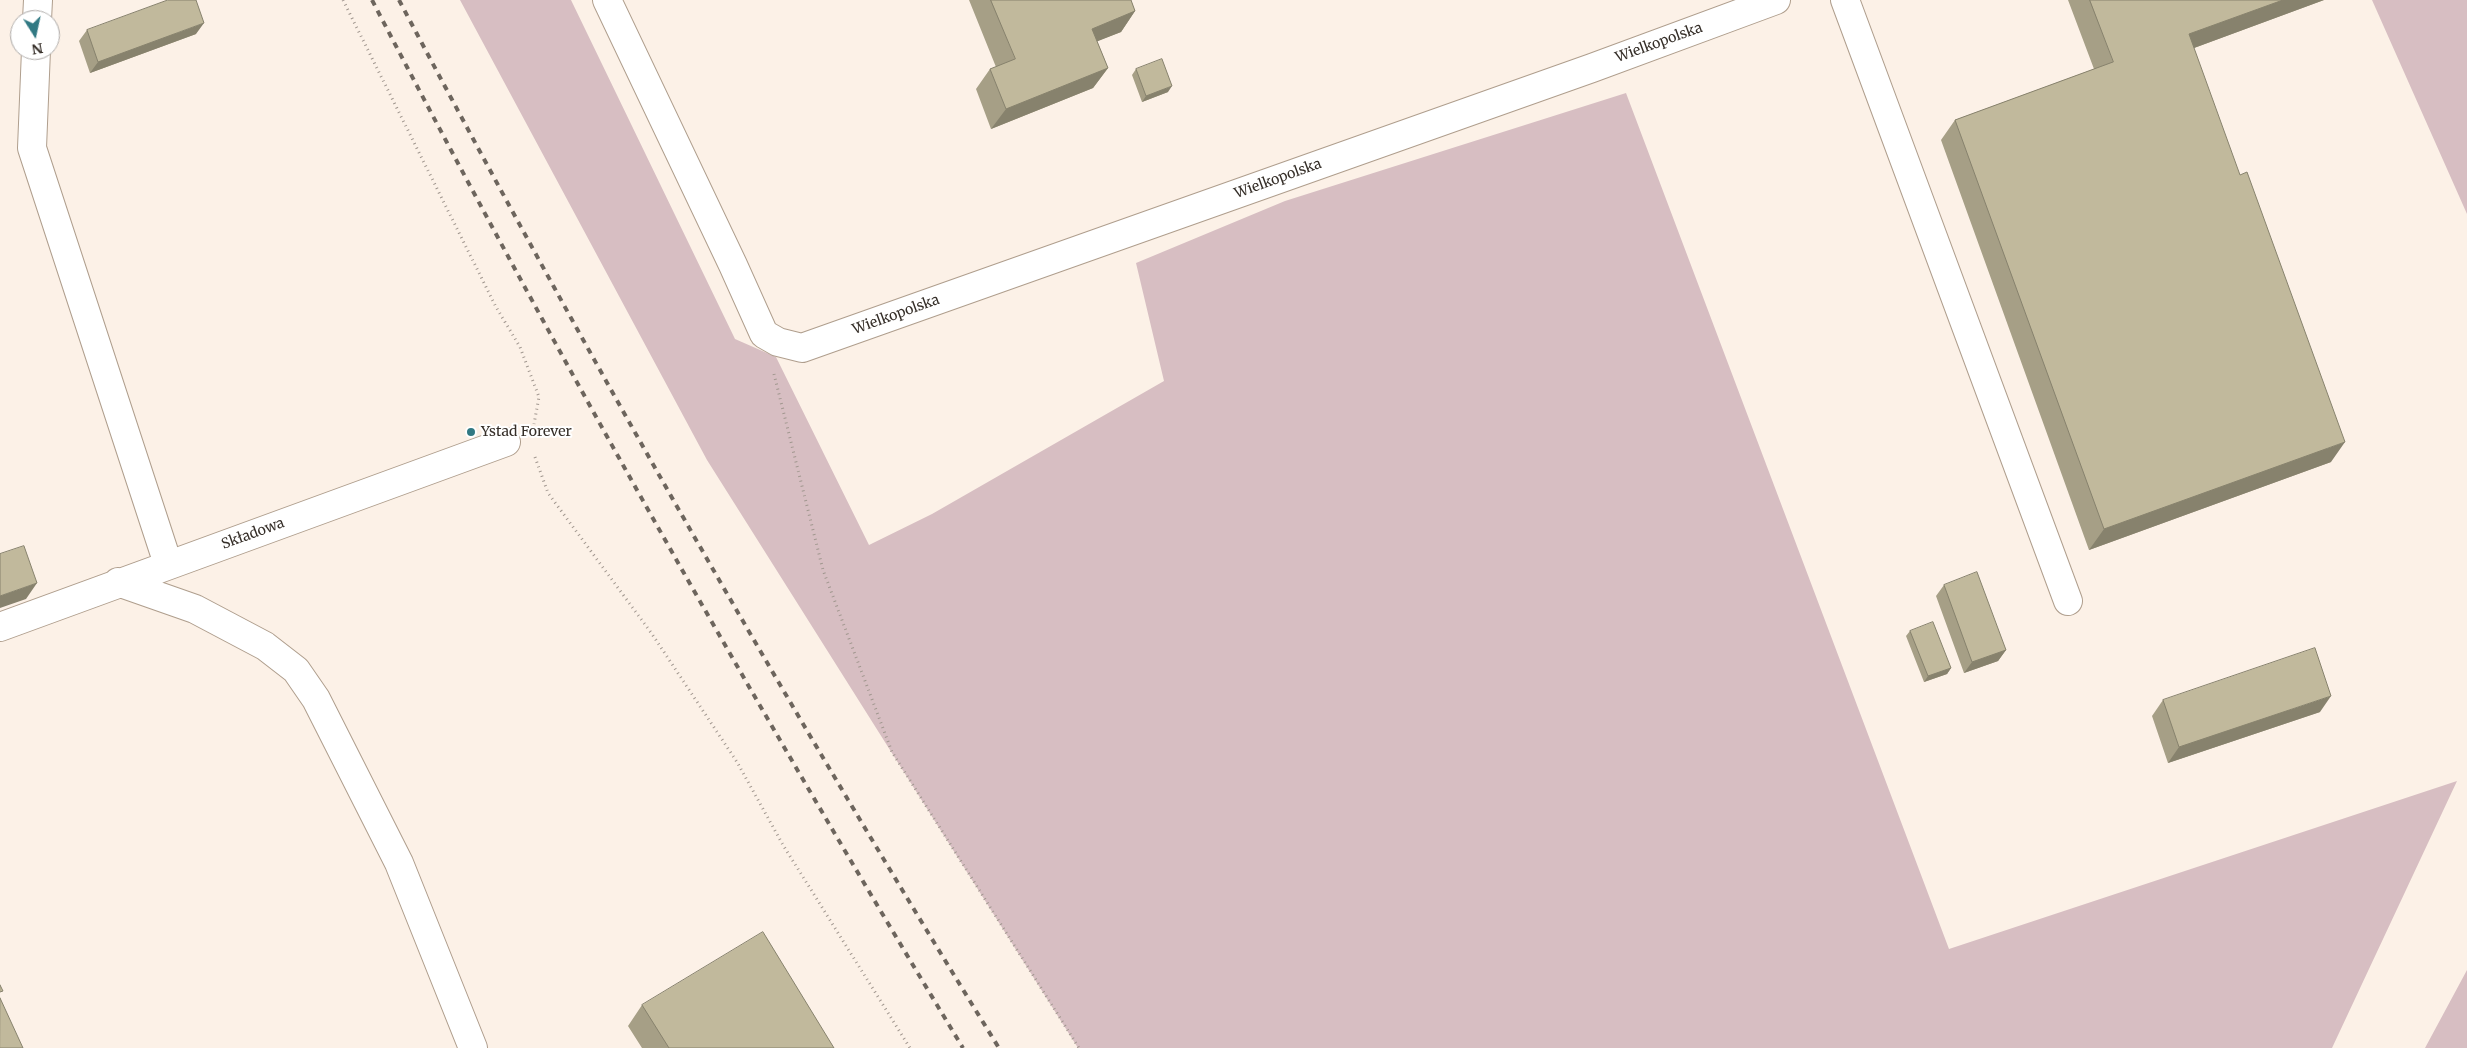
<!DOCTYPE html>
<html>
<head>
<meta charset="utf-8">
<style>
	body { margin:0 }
	#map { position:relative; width:2467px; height:1048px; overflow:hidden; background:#fcf1e7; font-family:Merriweather,serif }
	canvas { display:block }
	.north { position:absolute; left:10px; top:10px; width:50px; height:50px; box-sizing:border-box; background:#fff; border:1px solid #aeaba9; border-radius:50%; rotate:170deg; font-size:14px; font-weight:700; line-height:20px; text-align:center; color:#352e28 }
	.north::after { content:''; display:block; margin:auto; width:18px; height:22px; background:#317983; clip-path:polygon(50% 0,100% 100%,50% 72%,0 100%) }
</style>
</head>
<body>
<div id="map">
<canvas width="2467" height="1048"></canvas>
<div class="north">N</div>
</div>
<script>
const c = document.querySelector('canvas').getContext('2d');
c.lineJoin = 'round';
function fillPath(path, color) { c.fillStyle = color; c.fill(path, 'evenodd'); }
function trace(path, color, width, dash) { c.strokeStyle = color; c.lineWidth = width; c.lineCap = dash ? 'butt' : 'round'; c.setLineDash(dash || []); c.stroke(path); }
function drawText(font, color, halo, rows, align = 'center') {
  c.font = font + ' Merriweather,serif'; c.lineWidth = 4; c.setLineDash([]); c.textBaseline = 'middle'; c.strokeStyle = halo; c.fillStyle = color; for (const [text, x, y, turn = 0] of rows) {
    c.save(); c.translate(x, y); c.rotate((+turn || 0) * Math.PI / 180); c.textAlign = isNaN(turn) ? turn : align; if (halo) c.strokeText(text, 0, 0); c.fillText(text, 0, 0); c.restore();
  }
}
fillPath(new Path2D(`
	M460 0H571L735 339 776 357 869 545 932 514 1164 381 1136 263 1285 201 1626 93 1949 949 2457 781 2332 1048H1078L707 460Z
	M2372 0H2467V214Z
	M2467 970V1048H2425Z`), '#d7bec2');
const minor = new Path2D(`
	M607 0 733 265 764 334 778 342 802 348 1592 68 1776 0
	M1845 0 2068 601
	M37 20 38 0
	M36 50 32 148 168 564
	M118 582 195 609 265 646 296 670 316 699 399 863 473 1048
	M0 627 506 442`);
trace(minor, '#af9e8d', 30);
trace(new Path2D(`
	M343 0 496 307 520 347 539 397 534 424
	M774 374 823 570 892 752 1079 1048
	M535 457 548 493 652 634 737 762 783 845 910 1048`), '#a1978f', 3, [1, 4]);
trace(minor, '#fff', 28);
trace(new Path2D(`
	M372 0C557 356 755 705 963 1048
	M399 0C587 356 787 706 999 1048`), '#6d655d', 4, [6, 6]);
fillPath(new Path2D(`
	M969 0H1131L1135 11 1121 32 1097 41 1108 68 1093 88 991 129 976 89 990 69 996 67Z
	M2068 0H2324L2194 48 2331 462 2089 550 1941 140 1955 120 2094 69Z
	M87 30 196 34 90 73 79 41Z
	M1136 69 1168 92 1142 102 1132 75Z
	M1944 585 2006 650 1998 661 1964 673 1936 596Z
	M1910 631 1951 668 1947 674 1924 682 1906 636Z
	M2163 700 2320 712 2168 763 2152 716Z
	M642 1005 834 1048H642L628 1026Z`), '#a69f86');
fillPath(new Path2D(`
	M2283 0H2324L2175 55 2189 34Z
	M1135 11 1121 32 1078 49 1092 29Z
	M204 23 196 34 90 73 98 62Z
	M1108 68 1093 88 991 129 1006 109Z
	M1172 86 1168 92 1142 102 1146 96Z
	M2345 442 2331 462 2089 550 2104 529Z
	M37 583 26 599 0 608V596Z
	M2006 650 1998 661 1964 673 1972 662Z
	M1951 668 1947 674 1924 682 1928 676Z
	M2331 696 2320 712 2168 763 2179 747Z`), '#87826d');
const building = new Path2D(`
	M168 0H196L204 23 98 62 87 30Z
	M991 0H1131L1135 11 1092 29 1108 68 1006 109 990 69 1015 59Z
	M2090 0H2283L2189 34 2240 175 2247 172 2345 442 2104 529 1955 120 2113 62Z
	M1162 59 1172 86 1146 96 1136 69Z
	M24 546 37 583 0 596V554Z
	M1977 572 2006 650 1972 662 1944 585Z
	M1933 622 1951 668 1928 676 1910 631Z
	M2315 648 2331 696 2179 747 2163 700Z
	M763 932 834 1048H669L642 1005Z
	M0 985 3 991 0 992Z
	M0 998 23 1048H0Z`);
fillPath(building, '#c1b99c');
trace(building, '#87826d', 1);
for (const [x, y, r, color] of [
	[471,432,5,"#317983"]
]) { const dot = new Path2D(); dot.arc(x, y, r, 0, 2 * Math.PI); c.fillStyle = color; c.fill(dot); trace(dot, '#fff', 2); }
drawText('14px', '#352e28', '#fff', [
	["Wielkopolska",1659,43,-20],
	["Wielkopolska",1278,179,-20],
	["Wielkopolska",896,315,-20],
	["Składowa",253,534,-20]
]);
drawText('14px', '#352e28', '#fff', [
	["Ystad Forever",481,432]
], 'left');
</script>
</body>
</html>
